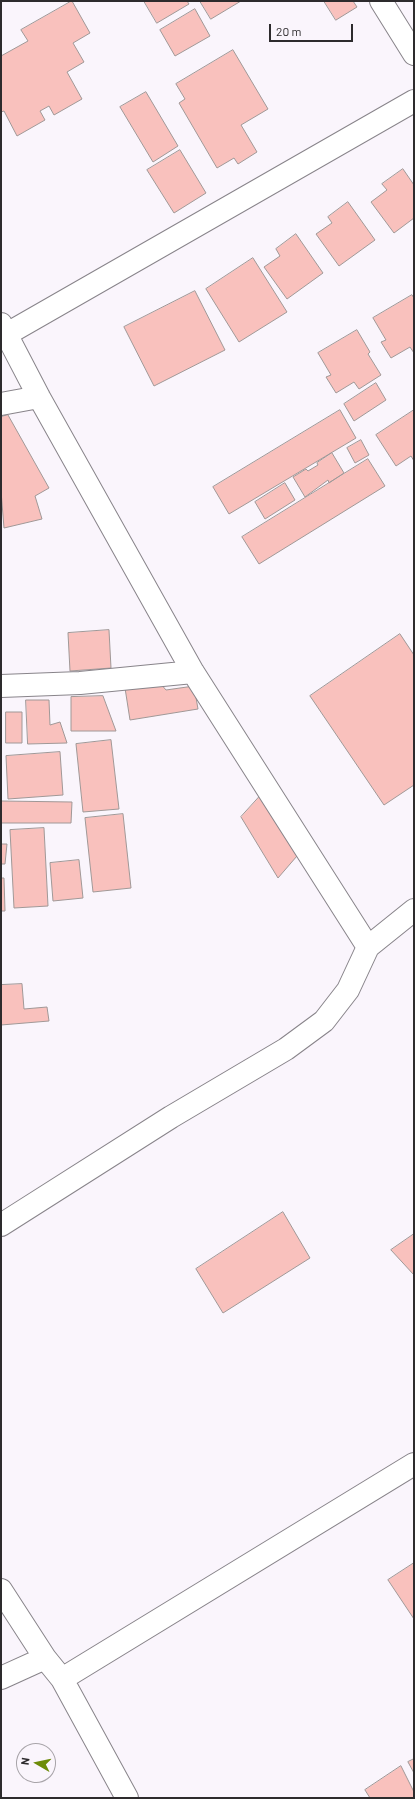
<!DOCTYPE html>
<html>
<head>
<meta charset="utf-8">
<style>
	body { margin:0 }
	#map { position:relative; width:415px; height:1799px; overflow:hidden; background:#faf5fc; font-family:Barlow,sans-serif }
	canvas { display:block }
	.frame { position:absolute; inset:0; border:2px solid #2d2b2d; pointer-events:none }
	.north { position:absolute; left:16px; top:1743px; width:40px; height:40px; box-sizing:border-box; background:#faf5fc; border:1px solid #a8a4a9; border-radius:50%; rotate:279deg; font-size:11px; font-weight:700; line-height:16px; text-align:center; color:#2d2b2d }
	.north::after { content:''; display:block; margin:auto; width:14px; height:18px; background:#6d8b08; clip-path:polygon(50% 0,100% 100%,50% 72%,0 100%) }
	.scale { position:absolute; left:269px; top:24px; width:84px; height:18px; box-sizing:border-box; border:2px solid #2d2b2d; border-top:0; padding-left:5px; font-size:12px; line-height:14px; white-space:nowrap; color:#2d2b2d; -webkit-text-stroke:3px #faf5fc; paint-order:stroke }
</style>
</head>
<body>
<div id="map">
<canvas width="415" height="1799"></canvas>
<div class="frame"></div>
<div class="north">N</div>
<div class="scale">20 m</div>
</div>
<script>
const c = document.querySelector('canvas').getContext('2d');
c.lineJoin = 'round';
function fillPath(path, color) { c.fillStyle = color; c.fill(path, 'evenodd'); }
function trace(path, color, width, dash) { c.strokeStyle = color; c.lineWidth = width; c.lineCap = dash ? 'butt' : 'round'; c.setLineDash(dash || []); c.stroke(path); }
const building = new Path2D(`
	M72 1 90 33 73 43 84 62 67 72 82 99 54 115 49 106 40 111 45 120 17 136 4 111 1 112V56L28 41 21 30Z
	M144 1H187L189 4 157 23Z
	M200 1H241L211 19Z
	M324 1H353L357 7 336 20Z
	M195 9 210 36 175 56 160 30Z
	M233 50 268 109 241 125 257 152 238 164 234 158 217 168 179 103 185 99 176 84Z
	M146 92 178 146 153 162 120 107Z
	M180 150 206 193 174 213 147 170Z
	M403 169 414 185V218L394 233 371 202 387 190 382 184Z
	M348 202 375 240 339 266 316 234 332 223 328 217Z
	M296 234 323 273 287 299 264 267 280 256 276 249Z
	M253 258 287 312 239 342 206 289Z
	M195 291 225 350 154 386 124 327Z
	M412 295 414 298V353L410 347 391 358 381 342 386 340 373 318Z
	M357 330 370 352 368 354 381 375 359 389 354 382 336 393 326 377 331 375 318 353Z
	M376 383 386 400 354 421 344 404Z
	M340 410 356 438 229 514 213 487Z
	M414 410V461L411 456 396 466 376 435Z
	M8 415 49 488 35 496 42 519 4 528 1 491V417Z
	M361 440 369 455 355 463 347 448Z
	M332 453 344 473 329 483 328 480 305 497 293 477 306 469 308 471 318 465 317 463Z
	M368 459 385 486 259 564 242 537Z
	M285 483 295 500 265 519 255 502Z
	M109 630 111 668 70 671 68 633Z
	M400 634 414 655V785L384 805 310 696Z
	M160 683 166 690 194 686 198 709 130 720 125 688Z
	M103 696 116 731H71V697Z
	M26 700H49L50 725 60 722 67 743 28 744Z
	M6 712H22V743H6Z
	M111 740 119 809 83 812 76 744Z
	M60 752 63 795 8 799 6 756Z
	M261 795 297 856 278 878 241 817Z
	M1 801 72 802 71 823H1Z
	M123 814 131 888 93 892 85 818Z
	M44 828 48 906 14 908 10 830Z
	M1 844H7L5 864H1Z
	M79 860 83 898 53 901 50 863Z
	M1 878H4L5 911H1Z
	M22 984 24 1009 47 1007 49 1021 1 1025V985Z
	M283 1212 310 1258 223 1313 196 1269Z
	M414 1234V1275L391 1250Z
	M414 1563V1619L388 1580Z
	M414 1759V1773L408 1762Z
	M401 1766 414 1792V1798H370L365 1790Z`);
fillPath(building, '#f9c1bd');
trace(building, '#a09897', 1);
const street = new Path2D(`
	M381 1 414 54
	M1 324 39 397 193 672 368 947
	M7 334 414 101
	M1 404 39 397
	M1 686 80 683 193 672
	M1 1225 171 1117 286 1049 324 1021 348 990 368 947 414 910
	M1 1590 45 1658 62 1679 127 1798
	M1 1678 45 1658
	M62 1679 414 1464`);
trace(street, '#88848a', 24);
trace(street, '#fff', 22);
</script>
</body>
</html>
